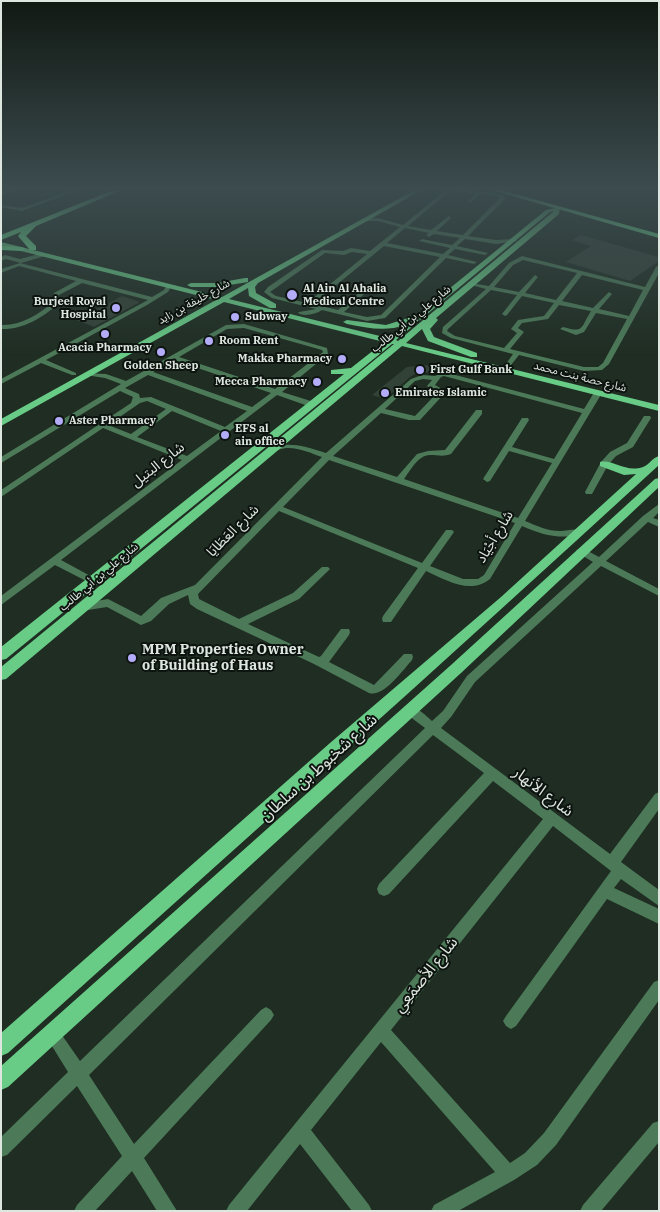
<!DOCTYPE html>
<html>
<head>
<meta charset="utf-8">
<style>
	body { margin:0 }
	#map { position:relative; width:660px; height:1212px; overflow:hidden; background:#1f2d22; font-family:"IBM Plex Serif",serif }
	canvas { display:block }
	.frame { position:absolute; inset:0; border:2px solid #dde6df; pointer-events:none }
</style>
</head>
<body>
<div id="map">
<canvas width="660" height="1212"></canvas>
<div class="frame"></div>
</div>
<script>
const c = document.querySelector('canvas').getContext('2d');
c.lineJoin = 'round';
function fillPath(path, color) { c.fillStyle = color; c.fill(path, 'evenodd'); }
function trace(path, color, width, dash) { c.strokeStyle = color; c.lineWidth = width; c.lineCap = dash ? 'butt' : 'round'; c.setLineDash(dash || []); c.stroke(path); }
function drawText(font, color, halo, rows, align = 'center') {
  c.font = font + ' "IBM Plex Serif","Noto Sans Arabic",serif'; c.lineWidth = 4; c.setLineDash([]); c.textBaseline = 'middle'; c.strokeStyle = halo; c.fillStyle = color; for (const [text, x, y, turn = 0] of rows) {
    c.save(); c.translate(x, y); c.rotate((+turn || 0) * Math.PI / 180); c.textAlign = isNaN(turn) ? turn : align; if (halo) c.strokeText(text, 0, 0); c.fillText(text, 0, 0); c.restore();
  }
}
fillPath(new Path2D(`
	M581 235 659 257V261L630 281 566 262 591 246 572 240Z
	M122 296 140 302 94 327 77 320Z
	M429 365 439 368 434 373 419 372 410 377 385 399 372 395 407 367Z`), '#334237');
fillPath(new Path2D(`
	M19 187H24L1 195V192Z
	M81 187H86L22 211 1 207V205L22 208Z
	M434 187H444L498 194 505 197V199L468 236 496 240 514 239 517 241 496 244 465 239 457 246 488 253 485 255 455 249 448 255 477 262 474 264 446 258 385 318 367 321 322 310C316 314 304 317 298 313L299 312 316 309 272 298 264 292 268 287 322 250 343 251 351 248 370 251 400 227 378 221H363L361 219 378 218 403 225 446 190ZM451 190 476 194 468 202 470 203 480 194 497 196 500 198 463 235 437 231 451 218 449 216 431 230 408 226ZM405 228 429 233 426 235 429 237 434 234 460 238 452 245 422 239 419 241 450 248 443 254 387 243ZM384 246 440 257 381 315 367 317 344 312 372 287 373 286 370 284 338 310 313 304ZM352 252 367 254 307 303 276 296 270 292 325 253 344 255Z
	M43 253 46 255 45 256 21 263 6 259 1 261V257L5 255 20 259Z
	M522 256 645 287 656 267 659 265V273L609 364 602 370 584 371 519 355 511 365 509 366 506 364 513 354 451 338 442 333 443 327 486 289 471 285V283L489 286 509 263ZM523 260 577 273 556 300 525 293 538 277 535 275 519 292 494 287 513 265ZM582 275 643 290 629 316 599 309 612 294 609 292 593 308 562 301ZM491 290 517 295 502 314 505 316 507 315 522 296 554 303 544 316 518 320 511 329 517 333 504 348 455 336 447 331 448 329ZM559 305 591 311C580 329 584 333 563 327L560 329 576 335 584 332 596 313 627 319 603 363 598 367H584L510 349 524 332 518 328 522 323 548 319Z
	M20 263 152 297 164 290 167 284 172 285 168 292 147 305 46 360 76 373V375H72L41 363 1 384V379L148 300 82 283 59 295 57 305C42 318 22 330 1 329V325C20 326 38 315 52 303L54 293 76 281 19 266 1 273V269Z
	M226 325 244 324 327 348 328 354 282 392 314 402V406H308L277 395 61 560 96 579 98 581 96 583H90L55 565 1 605V596L182 460 103 428 1 497V490L131 403 133 397 120 391 1 463V457L121 384 105 378 85 375V373L106 374 126 381ZM244 328 322 350 323 352 275 389 179 357 227 329ZM174 360 271 393 252 407 153 372ZM148 375 247 411 225 427 151 397 140 398 139 394 125 388ZM147 401 166 409 131 434 108 425 140 403ZM172 411 221 431 187 456 137 437Z
	M444 372 584 409 595 391H601L602 393 525 521C537 526 548 531 560 531 568 531 578 527 584 532L582 534C561 540 542 535 522 526L490 579C470 595 446 580 426 571L391 622H383L382 619 383 616 418 568 279 511 198 594 199 599 239 619 293 593 322 567H328L330 569 328 571 299 599 248 624 319 657 321 656 341 629H349L350 632 349 635 329 662 374 685 404 654H412L413 657 412 660C403 670 383 698 369 693L314 664 197 609 190 604 188 595 169 604 151 621 141 625 107 607 82 611 78 610 77 607 78 604 108 599 141 616 161 598 195 585 322 457C311 453 298 447 286 448 280 449 275 451 269 451V447C292 442 304 446 326 453L411 379 422 375 435 376ZM444 376 582 413 554 459 512 447 529 420 528 418H522L483 479 487 482 490 481 509 451 552 463 518 518 404 479C410 471 418 455 430 455 438 455 443 457 451 454L482 414V410H476L445 450 428 451 417 454 397 477 333 456 381 413 409 420H420L444 394 442 389 435 385 441 377ZM423 379 432 380 427 386 436 394 415 416 385 409 415 381ZM329 460 515 523 484 575 478 579H463L430 566 454 532 452 530H446L422 563 283 507Z
	M644 416H650L651 418 633 447 616 456 608 465 592 494H586L585 492 601 462 610 452 627 443Z
	M659 504V512L653 518 659 520V527L648 522 606 561 659 589V596L601 566 475 682 451 717 441 728 610 854 655 794 659 792V809L621 862 659 890V906L621 879 614 888 659 909V924L607 899 516 1026 511 1029 506 1026 503 1021 506 1016 611 871 553 826 391 1030 510 1163 525 1153 544 1133 654 982 659 980V1000L556 1145 537 1165 514 1180 458 1211H431L434 1205 495 1172 381 1042 311 1130 369 1205 372 1211H352L300 1144 247 1211H226L229 1205 543 819 493 781 389 894 384 896 379 894 377 889 379 884 484 773 433 735 89 1075 134 1144 261 1010 266 1007 271 1010 274 1015 271 1020 144 1158 177 1211H157L132 1171 95 1211H74L77 1205 122 1156 77 1086 7 1155 1 1157V1137L68 1072 47 1038 44 1033 47 1028 52 1025 57 1028 80 1061 425 728 405 713 403 710 405 707C415 704 425 715 432 721L443 711 467 676 593 562 578 553 576 551 578 549H584L599 557 643 516Z
	M659 1121V1142L601 1211H580L583 1205 653 1123Z`), '#4c7a58');
fillPath(new Path2D(`
	M420 187H427L258 283 255 287 256 293 276 304V308H270L249 296 248 288 229 299 388 338 405 325C386 332 367 328 347 324L343 322 347 320 386 325 408 318 412 319 546 210 560 207 559 214 436 318 438 320 430 329 434 337 477 353V357H471L428 341 422 329 406 343 659 405V411L402 346 6 679 1 680V667L394 344H392L6 659 1 660V647L344 374H331V370L351 368 384 342 224 302 1 426V419L216 300 1 246V242L222 297ZM554 211 398 341 396 340 550 212Z
	M245 278H248V282L217 287H191L187 285 191 283H217Z
	M659 456V465C444 663 225 857 8 1053L1 1056V1033L330 743 501 597 636 474 624 475 600 466V462C613 459 625 473 643 467 649 465 652 458 659 456Z
	M659 478V487L461 673 8 1087 1 1090V1066L451 665 655 479Z`), '#68cb86');
fillPath(new Path2D(`
	M121 187H129L36 226 26 236 36 246V250H30L18 236 21 232 1 240V235Z
	M481 187H490L659 234V238Z
	M1 246 22 247 26 249 22 251 1 250Z`), '#72eb98');
const sky = c.createLinearGradient(0, 0, 0, 356);
sky.addColorStop(0, '#111913');
sky.addColorStop(0.53, '#3c4c4f');
sky.addColorStop(1, '#3c4c4f00');
c.fillStyle = sky;
c.fillRect(0, 0, 660, 356);
for (const [x, y, r, color] of [
	[292,295,6,"#b3adf9"],
	[116,308,5,"#b3adf9"],
	[235,317,5,"#b3adf9"],
	[105,334,5,"#b3adf9"],
	[209,341,5,"#b3adf9"],
	[161,352,5,"#b3adf9"],
	[342,359,5,"#b3adf9"],
	[420,370,5,"#b3adf9"],
	[317,382,5,"#b3adf9"],
	[385,393,5,"#b3adf9"],
	[59,421,5,"#b3adf9"],
	[225,435,5,"#b3adf9"],
	[132,658,5,"#b3adf9"]
]) { const dot = new Path2D(); dot.arc(x, y, r, 0, 2 * Math.PI); c.fillStyle = color; c.fill(dot); trace(dot, '#0d130f', 2); }
drawText('bold 11px', '#dde6df', '#0d130f', [
	["Al Ain Al Ahalia",303,289],
	["Medical Centre",303,302],
	["Burjeel Royal",106,302,"right"],
	["Hospital",106,315,"right"],
	["Subway",245,317],
	["Room Rent",219,341],
	["Acacia Pharmacy",105,348,"center"],
	["Makka Pharmacy",332,359,"right"],
	["Golden Sheep",161,366,"center"],
	["First Gulf Bank",430,370],
	["Mecca Pharmacy",307,382,"right"],
	["Emirates Islamic",395,393],
	["Aster Pharmacy",69,421],
	["EFS al",235,429],
	["ain office",235,442]
], 'left');
drawText('11px', '#dde6df', '#0d130f', [
	["شارع خليفة بن زايد",194,302,-29],
	["شارع علي بن أبي طالب",411,319,-39],
	["شارع حصة بنت محمد",580,377,14],
	["شارع علي بن أبي طالب",99,577,-40]
]);
drawText('14px', '#dde6df', '#0d130f', [
	["شارع البتيل",158,465,-38],
	["شارع العَطَايَا",233,531,-45],
	["شارع أجْيَاد",495,537,-59]
]);
drawText('bold 14px', '#dde6df', '#0d130f', [
	["MPM Properties Owner",142,650],
	["of Building of Haus",142,666]
], 'left');
drawText('16px', '#dde6df', '#0d130f', [
	["شارع شخبوط بن سلطان",319,768,-42],
	["شارع الأنهار",543,792,37],
	["شارع الأصمَعِي",426,975,-51]
]);
</script>
</body>
</html>
